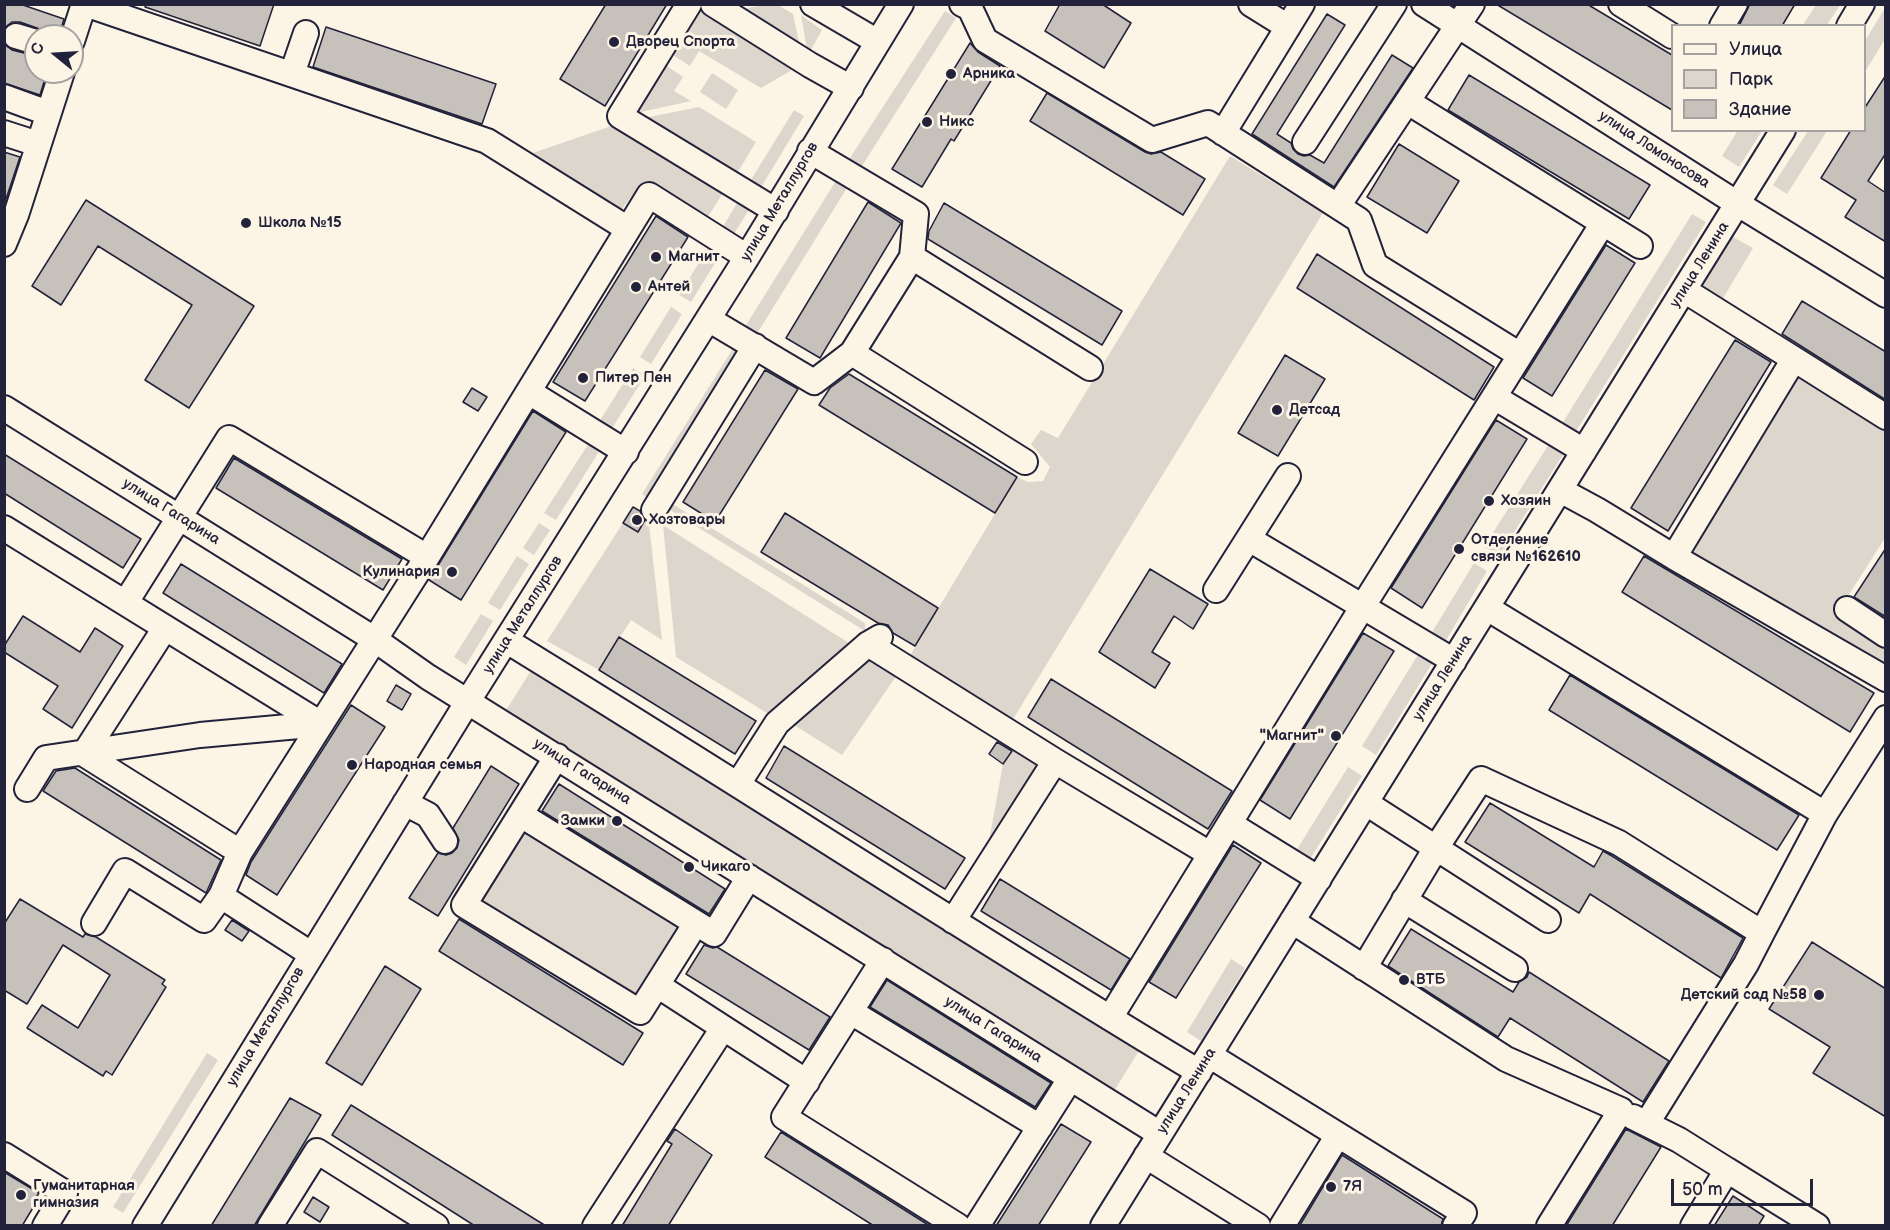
<!DOCTYPE html>
<html>
<head>
<meta charset="utf-8">
<style>
	body { margin:0 }
	#map { position:relative; width:1890px; height:1230px; overflow:hidden; background:#fcf5e5; font-family:"Balsamiq Sans",sans-serif }
	canvas { display:block }
	.frame { position:absolute; inset:0; border:6px solid #22223b; pointer-events:none }
	.legend { position:absolute; left:1671px; top:24px; width:195px; height:108px; box-sizing:border-box; background:#fcf5e5; border:2px solid #a5a1a1; margin:0; padding:8px 10px; list-style:none; font-size:18px; color:#22223b }
	.legend li { display:flex; align-items:center; gap:12px; height:30px }
	.legend b { width:30px; border:2px solid #a5a1a1 }
	.north { position:absolute; left:24px; top:24px; width:60px; height:60px; box-sizing:border-box; background:#fcf5e5; border:2px solid #a5a1a1; border-radius:50%; rotate:288deg; font-size:16px; font-weight:700; line-height:24px; text-align:center; color:#22223b }
	.north::after { content:''; display:block; margin:auto; width:21px; height:27px; background:#22223b; clip-path:polygon(50% 0,100% 100%,50% 72%,0 100%) }
	.scale { position:absolute; left:1671px; top:1179px; width:142px; height:27px; box-sizing:border-box; border:3px solid #22223b; border-top:0; padding-left:8px; font-size:18px; line-height:21px; white-space:nowrap; color:#22223b; -webkit-text-stroke:4px #fcf5e5; paint-order:stroke }
</style>
</head>
<body>
<div id="map">
<canvas width="1890" height="1230"></canvas>
<div class="frame"></div>
<ul class="legend">
<li><b style="height:8px;background:#fcf5e5"></b>Улица</li>
<li><b style="height:16px;background:#dcd6cc"></b>Парк</li>
<li><b style="height:16px;background:#c6c1bb"></b>Здание</li>
</ul>
<div class="north">С</div>
<div class="scale">50 m</div>
</div>
<script>
const c = document.querySelector('canvas').getContext('2d');
c.lineJoin = 'round';
function fillPath(path, color) { c.fillStyle = color; c.fill(path, 'evenodd'); }
function trace(path, color, width, dash) { c.strokeStyle = color; c.lineWidth = width; c.lineCap = dash ? 'butt' : 'round'; c.setLineDash(dash || []); c.stroke(path); }
function drawText(font, color, halo, rows, align = 'center') {
  c.font = font + ' "Balsamiq Sans",sans-serif'; c.lineWidth = 6; c.setLineDash([]); c.textBaseline = 'middle'; c.strokeStyle = halo; c.fillStyle = color; for (const [text, x, y, turn = 0] of rows) {
    c.save(); c.translate(x, y); c.rotate((+turn || 0) * Math.PI / 180); c.textAlign = isNaN(turn) ? turn : align; if (halo) c.strokeText(text, 0, 0); c.fillText(text, 0, 0); c.restore();
  }
}
fillPath(new Path2D(`
	M764 5H778L793 14 801 51 737 10Z
	M1816 5H1840L1827 25H1803Z
	M1885 8V39L1865 72V41Z
	M703 9 797 67 761 88 699 51 690 66 673 55Z
	M945 11 956 18 860 169 848 161Z
	M801 15 822 30 808 55Z
	M667 66 683 77 674 91 691 101 636 113Z
	M712 73 738 90 726 109 700 92Z
	M699 107 756 142 736 175 644 118Z
	M794 110 804 116 760 189 749 183Z
	M620 123 726 188 704 223 640 185 619 213 527 155Z
	M1738 130 1762 131 1739 167 1722 156Z
	M1808 131H1827L1787 194 1773 185Z
	M1230 156 1323 213 1010 724 908 659 1017 477 1028 482 1043 481 1050 467 1031 444 1041 430 1058 438Z
	M839 176 850 183 755 337 743 330Z
	M740 198 752 205 732 237 721 230Z
	M1692 214 1706 222 1573 436 1560 427Z
	M1731 236 1753 248 1719 305 1697 291Z
	M708 248 720 255 691 302 679 295Z
	M671 307 682 314 651 364 640 357Z
	M737 342 748 349 653 501 642 494Z
	M1795 364 1885 421V538L1841 607 1885 638V665L1678 556Z
	M633 368 645 376 609 433 597 425Z
	M589 443 600 450 556 520 544 513Z
	M1549 444 1564 453 1499 556 1484 547Z
	M671 503 865 623V631L670 510Z
	M648 515 662 640 631 620 599 670 547 641 623 523 638 532Z
	M539 523 550 530 534 555 523 548Z
	M663 525 852 645 775 718 676 657Z
	M517 556 529 564 500 610 488 603Z
	M1474 563 1487 571 1445 642 1431 634Z
	M481 614 493 621 466 665 454 657Z
	M868 653 899 672 842 755 791 723Z
	M1419 653 1433 662 1376 755 1362 746Z
	M532 669 1139 1051 1112 1094 505 712Z
	M1014 743 1039 760 989 841 1003 764Z
	M1348 767 1362 776 1310 859 1296 851Z
	M509 814 691 926 640 1007 458 896Z
	M1231 959 1245 968 1201 1041 1187 1032Z
	M207 1053 218 1060 123 1213 113 1207Z`), '#dcd6cc');
const building = new Path2D(`
	M4 4H20L64 19 59 36 20 22H12L4 28Z
	M146 4H274L260 46 145 7Z
	M606 4H667L605 106 560 79Z
	M1060 4H1102L1131 23 1104 68 1045 31Z
	M1496 4H1587L1672 55V110Z
	M1750 4H1795L1782 26H1739Z
	M1327 14 1345 25 1277 134 1291 143 1293 149 1298 154 1304 156 1310 155 1324 163 1392 55 1413 68 1334 187 1252 134Z
	M326 27 496 84 482 124 313 67Z
	M970 43 978 52 1000 66 954 141 951 139 922 187 892 169Z
	M4 44 12 50 36 56V72H47L40 95 4 83Z
	M1469 75 1650 185 1629 219 1448 110Z
	M1886 75V153L1868 181 1886 193V242L1845 217 1856 200 1821 178 1851 130H1864V109Z
	M1047 93 1145 152 1151 154 1161 152 1205 179 1183 215 1030 121Z
	M1399 144 1459 181 1427 233 1367 197Z
	M4 152 20 157 6 199H4Z
	M86 200 254 306 189 408 145 380 192 305 98 246 61 305 32 286Z
	M868 202 901 223 820 358 786 338Z
	M944 203 1122 311 1102 345 928 239 929 231Z
	M656 216 688 237 585 401 553 382Z
	M1606 245 1635 263 1552 396 1523 378Z
	M1317 254 1494 367 1474 400 1297 288Z
	M1802 301 1886 352V400L1782 334Z
	M1735 340 1771 362 1668 531 1631 508Z
	M1285 355 1325 379 1278 456 1238 433Z
	M765 370 798 389 715 522 683 502Z
	M849 374 1017 477 995 513 819 405 830 388Z
	M472 388 487 397 478 411 463 402Z
	M533 411 566 432 461 600 429 580Z
	M1496 420 1527 439 1422 608 1391 588Z
	M4 454 141 539 123 568 4 493Z
	M234 458 402 559 383 590 216 488Z
	M633 507 640 511 645 520 638 532 623 523Z
	M785 513 938 608 915 646 893 633 888 625 878 623 761 552Z
	M1886 548V617L1854 597Z
	M1644 556 1874 693 1850 732 1622 592Z
	M181 564 342 664 324 693 163 593Z
	M1150 569 1208 604 1193 629 1174 616 1152 652 1170 663 1155 688 1099 652Z
	M23 616 80 652 95 628 123 646 72 728 43 709 58 686 4 652V646Z
	M1363 633 1394 651 1290 819 1260 800Z
	M619 637 756 721 735 754 599 670Z
	M1570 675 1799 815 1777 850 1549 710Z
	M1051 679 1232 791 1208 829 1028 717Z
	M396 685 411 694 402 710 387 701Z
	M351 705 385 727 277 895 246 875 251 862Z
	M997 742 1012 751 1003 764 989 754Z
	M784 746 965 858 945 889 766 778Z
	M491 766 519 784 438 916 409 898 438 853 446 855 452 853 457 848 459 840 453 828Z
	M75 768 221 860 206 893 43 791 56 771Z
	M559 784 725 889 709 914 542 811Z
	M1490 803 1594 867 1603 851 1612 856 1743 938 1721 978 1590 894 1579 913 1465 842Z
	M1233 845 1261 863 1176 998 1149 982Z
	M1000 879 1130 959 1111 990 981 911Z
	M20 899 83 937 85 934 96 937 165 980 162 984 166 987 112 1075 106 1071 103 1076 27 1028 42 1005 78 1028 110 975 63 945 27 1004 4 990V924Z
	M459 919 643 1033 623 1065 439 951Z
	M232 920 249 931 242 941 225 930Z
	M1411 929 1513 992 1519 982 1527 977 1529 972 1669 1061 1643 1102 1510 1018 1498 1037 1388 966Z
	M1812 942 1886 989V1117L1813 1073 1830 1047 1769 1009Z
	M704 945 713 948 717 947 830 1017 809 1050 686 974Z
	M385 966 421 989 362 1085 326 1063Z
	M887 980 1051 1083 1035 1107 870 1007Z
	M290 1098 321 1115 254 1226H211Z
	M351 1105 546 1226H475L332 1135Z
	M1061 1124 1091 1142 1038 1226H996Z
	M675 1129 712 1155 668 1226H622L672 1144 667 1141Z
	M1626 1129 1661 1147 1612 1226H1566Z
	M781 1132 930 1226H874L765 1157Z
	M1342 1155 1443 1219 1441 1226 1300 1225Z
	M4 1172 39 1193 32 1204 34 1206 22 1226H4Z
	M1733 1196 1764 1216 1758 1226H1714Z
	M313 1197 329 1207 320 1222 304 1212Z`);
fillPath(building, '#c6c1bb');
trace(building, '#22223b', 1.5);
const minor = new Path2D(`
	M85 4 487 141 628 229
	M689 4 620 116 776 211
	M713 4 810 65 851 88
	M813 4 878 42
	M962 4 970 8 985 40 1152 140 1208 123 1359 220 1375 265 1520 355
	M1251 4 1288 27
	M1424 4 1738 204 1886 295
	M1621 4 1672 36
	M1722 26 1735 4
	M1849 26 1862 4
	M16 36 36 42
	M72 41 84 4
	M292 74 306 33
	M4 97 48 113
	M1408 102 1640 246
	M4 133 38 144
	M1223 133 1302 4
	M1305 142 1394 4
	M1338 206 1472 4
	M4 244 16 215 62 72
	M912 257 1090 368
	M1684 290 1794 359
	M708 319 814 382 852 353 912 257 916 214 810 151
	M852 353 1025 462
	M529 392 626 452
	M1494 397 1584 451
	M4 408 374 639 428 677 1160 1134
	M1886 417 1794 359 1674 557 1886 679
	M1560 490 1597 510 1674 557
	M654 510 755 346
	M4 528 321 724
	M1249 539 1454 661
	M427 557 649 195 747 257
	M1216 590 1288 476
	M126 602 229 438 427 557 240 852 221 896 311 954
	M1487 608 1825 814 1886 718
	M1847 609 1886 635
	M165 628 84 754 240 852
	M507 641C739 783 966 932 1199 1072
	M868 644 1055 761 1210 854
	M738 784 777 723 868 644 880 637
	M27 789 46 758 200 735 321 724
	M405 803 428 815 445 841
	M1366 803 1548 920
	M521 815 696 923 640 1012 464 905 557 756
	M1230 824 1319 879
	M1404 900 1515 969
	M953 921 1055 761
	M1292 921 1506 1059 1621 1110 1549 1226
	M94 923 125 871 204 920 221 896
	M696 923 714 934 749 877
	M883 960 784 1117 958 1226
	M1364 968 1436 848 1481 779 1619 843 1762 933 1825 814
	M657 985 807 1082
	M851 1012 1040 1127
	M1110 1018 1363 606 1603 223
	M1209 1055 1464 1213 1455 1226
	M1633 1117 1679 1140 1727 1170 1693 1226
	M1647 1123 1746 964 1762 933
	M4 1155 65 1193 45 1226
	M1146 1156 1258 1226
	M1727 1170 1817 1226
	M145 1226 468 701 747 257 901 4
	M270 1226 317 1151 436 1226
	M595 1226 723 1028
	M977 1226 1070 1079
	M1103 1226 1783 130
	M1282 1226 1338 1135`);
trace(minor, '#22223b', 28);
trace(minor, '#fcf5e5', 24);
for (const [x, y, r, color] of [
	[614,42,6,"#22223b"],
	[951,74,6,"#22223b"],
	[927,122,6,"#22223b"],
	[246,223,6,"#22223b"],
	[656,257,6,"#22223b"],
	[636,287,6,"#22223b"],
	[583,378,6,"#22223b"],
	[1277,410,6,"#22223b"],
	[1489,501,6,"#22223b"],
	[637,520,6,"#22223b"],
	[1459,549,6,"#22223b"],
	[452,572,6,"#22223b"],
	[1336,736,6,"#22223b"],
	[352,765,6,"#22223b"],
	[617,821,6,"#22223b"],
	[689,867,6,"#22223b"],
	[1404,980,6,"#22223b"],
	[1819,995,6,"#22223b"],
	[1331,1187,6,"#22223b"],
	[21,1195,6,"#22223b"]
]) { const dot = new Path2D(); dot.arc(x, y, r, 0, 2 * Math.PI); c.fillStyle = color; c.fill(dot); trace(dot, '#fcf5e5', 2); }
drawText('bold 15px', '#22223b', '#fcf5e5', [
	["Дворец Спорта",626,42],
	["Арника",963,74],
	["Никс",939,122],
	["Школа №15",258,223],
	["Магнит",668,257],
	["Антей",648,287],
	["Питер Пен",595,378],
	["Детсад",1289,410],
	["Хозяин",1501,501],
	["Хозтовары",649,520],
	["Отделение",1471,540],
	["связи №162610",1471,557],
	["Кулинария",440,572,"right"],
	["\"Магнит\"",1324,736,"right"],
	["Народная семья",364,765],
	["Замки",605,821,"right"],
	["Чикаго",701,867],
	["ВТБ",1416,980],
	["Детский сад №58",1807,995,"right"],
	["Гуманитарная",33,1186],
	["гимназия",33,1203],
	["7Я",1343,1187]
], 'left');
drawText('15px', '#22223b', '#fcf5e5', [
	["улица Ломоносова",1654,150,33],
	["улица Металлургов",780,202,-59],
	["улица Ленина",1700,265,-58],
	["улица Гагарина",171,512,32],
	["улица Металлургов",523,615,-58],
	["улица Ленина",1443,678,-58],
	["улица Гагарина",582,772,32],
	["улица Металлургов",266,1027,-59],
	["улица Гагарина",993,1030,32],
	["улица Ленина",1187,1091,-58]
]);
</script>
</body>
</html>
